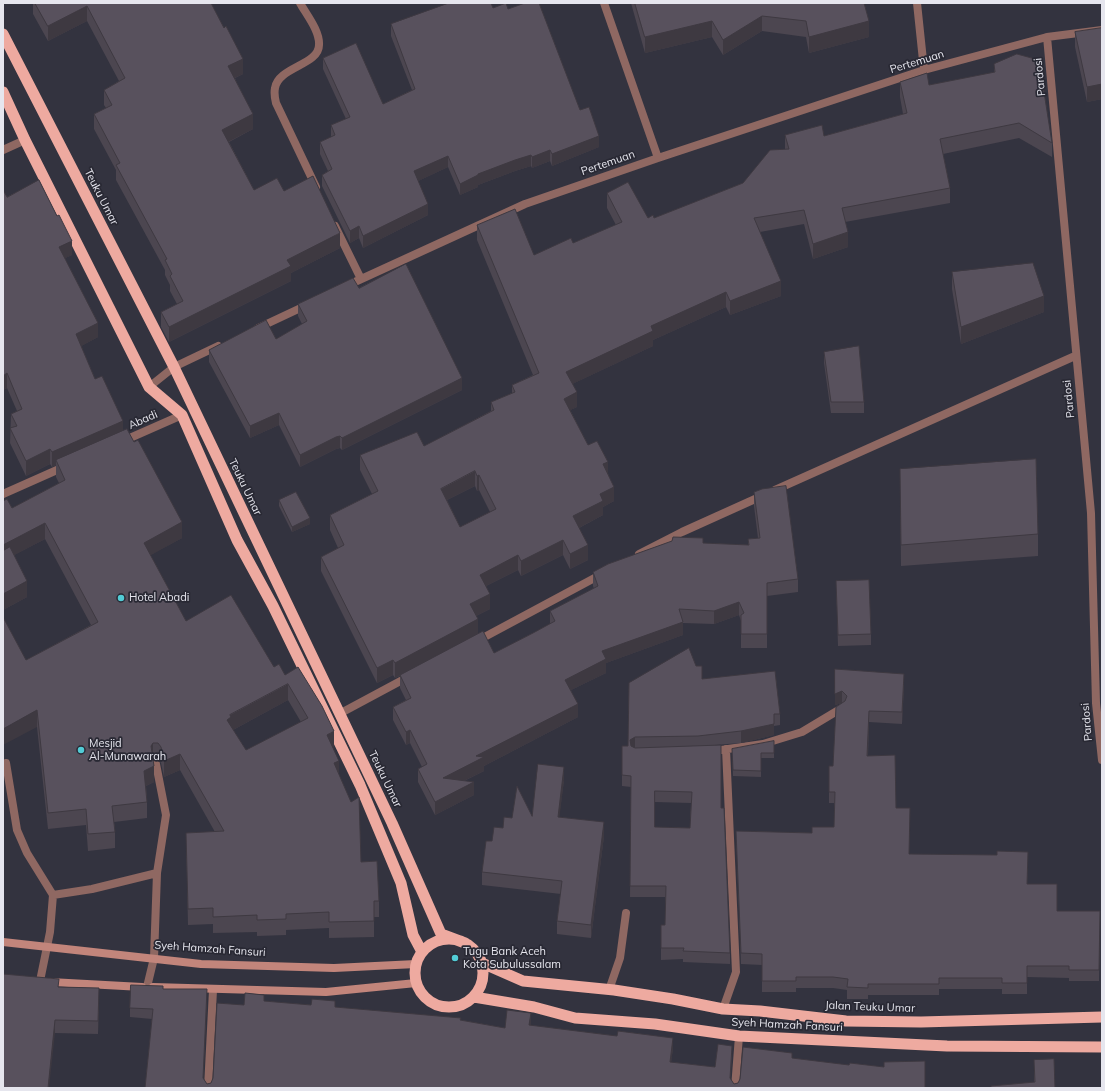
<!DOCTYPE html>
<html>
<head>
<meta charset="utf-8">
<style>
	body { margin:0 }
	#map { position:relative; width:1105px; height:1091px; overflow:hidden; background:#33333f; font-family:Mulish,sans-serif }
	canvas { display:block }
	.frame { position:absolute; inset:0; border:4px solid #e6e6ee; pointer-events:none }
</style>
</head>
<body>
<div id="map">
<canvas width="1105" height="1091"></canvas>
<div class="frame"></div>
</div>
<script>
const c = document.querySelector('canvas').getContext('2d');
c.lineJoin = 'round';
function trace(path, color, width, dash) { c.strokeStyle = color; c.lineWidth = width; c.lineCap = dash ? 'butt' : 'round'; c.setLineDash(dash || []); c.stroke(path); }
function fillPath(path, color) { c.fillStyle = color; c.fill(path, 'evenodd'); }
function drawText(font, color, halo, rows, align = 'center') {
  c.font = font + ' Mulish,sans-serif'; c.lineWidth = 3.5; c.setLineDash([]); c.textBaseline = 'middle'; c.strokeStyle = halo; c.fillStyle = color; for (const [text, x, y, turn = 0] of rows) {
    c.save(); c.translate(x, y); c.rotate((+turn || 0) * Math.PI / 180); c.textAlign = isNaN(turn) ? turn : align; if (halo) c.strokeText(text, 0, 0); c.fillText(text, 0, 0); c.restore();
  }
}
trace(new Path2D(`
	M3 150 25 140
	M6 763 17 830 27 853 53 895 50 932 40 981
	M156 764 166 815 157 873
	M53 895 92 889 157 873 154 958 147 987
	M614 990 610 987 620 958 626 913`), '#8f6862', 8);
trace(new Path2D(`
	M300 3C306 14 320 31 319 45 319 65 278 67 275 88 274 93 275 99 276 103L316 187
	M604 3 658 158
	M917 3 924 70
	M1047 37 1091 513 1096 703 1102 760
	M335 226 361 279
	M346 286 525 204 658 158 924 70 1047 37 1102 30
	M258 328 307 305
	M149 387 174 367 218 346
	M123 441 182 415
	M775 490 1075 356
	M3 494 66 466
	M639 554 682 532 764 495
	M477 641 602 574
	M339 714 408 677
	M721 750 763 744 802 732 842 708
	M723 1009 736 972 726 749
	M208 1088 213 990
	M735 1088 739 1036`), '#8f6862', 8);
trace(new Path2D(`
	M3 942 201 964 334 968 416 964
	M50 982 142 987
	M153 987 326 992 416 983`), '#c2857b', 8);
trace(new Path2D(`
	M3 34 174 367 392 823 441 934 465 943
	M3 92 25 140 149 387 182 415 237 540 273 606 360 785 401 883 413 935 422 952
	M415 973a34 34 0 1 1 68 0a34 34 0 1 1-68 0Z
	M482 963 523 981 614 990 673 999 723 1009 760 1011 846 1021 921 1022 1102 1017
	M474 997 534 1007 575 1018 655 1024 739 1036 947 1046 1102 1047`), '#eeaaa0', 11);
fillPath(new Path2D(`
	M33 3H211L243 74 235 78 253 129 229 142 254 190 284 191 340 248 291 273V281L169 342 161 327V312L177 304 170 291V285L165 275V270L116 180V170L94 129V114L106 108 104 105V90L119 81 87 21 48 41 33 14Z
	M631 3H864L869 37 809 53 806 37 762 31 723 55 712 37 645 53Z
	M493 8 508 9 580 110 599 147 552 166 550 161 532 168 531 166 515 171 478 185V187L460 195 448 167 418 181 428 215 363 248 359 238 350 243 322 186V175L328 171 320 154V142L331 137V125L346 119 323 69V58L383 104 412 90 391 36V24Z
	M1102 28V99L1087 102 1075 47V32Z
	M994 64 1052 143V157L1019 138 943 154 950 188V203L845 222 848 247 813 259 804 224 760 232 781 296 730 315 726 307 653 340V346L572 384 577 407 570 410 588 445 608 473 614 501 603 507V515L579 528 588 560 570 569 563 555 521 576 518 570 486 586 490 609 476 616 478 633 494 653 533 633 550 624V611L594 589 593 586V572L703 543 748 545V539L758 538 754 506V492L798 579V592L767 596V648H741V621L739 615 714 624 683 623V635L606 663V673L571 690 578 717 484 766V771L464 781 474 795 435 815 418 782V769L422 767 410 743 406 745 393 720V707L406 700 400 688V676L395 678 393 675 377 683 321 571V557L338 548 330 530V515L372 494 360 470V455L424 446 491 411V402L512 393V385L533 375 477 240V225L534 255 573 243 616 225 607 208V193L648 218H654L743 183 785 149V135L824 136 903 114 900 97V82L929 85 994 73ZM475 486 477 491 479 490 490 512 460 527 447 500Z
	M3 190 7 197 72 255 65 258 98 337 81 346 95 379 123 431 134 442 182 538 150 555 186 621 274 667 285 675 334 747H333L339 775 361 862 379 901V917H374V937L329 938V928L286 930V935L257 936V932L213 933V924L188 925 186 833 215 832 180 770 164 777 161 763 158 759 153 760 154 782 146 786 147 802V818L114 822 115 832V848L88 851 86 825 48 829 37 727 26 660 91 625 45 539 14 555 27 597 3 610 12 508 59 483 56 477V465L52 467 50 464 26 476 10 443 11 414 17 411 7 388 3 390ZM288 700 301 722 246 750 233 730Z
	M952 272 1044 312 961 344 952 289Z
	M359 288 462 390 342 450 340 448 336 449 300 467 279 425 250 438 209 362V350L276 339 302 324 298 316V304Z
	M824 352 864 402V413H831L824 363Z
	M900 469 1038 534V556L901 566Z
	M279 500 310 524 292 532 279 506Z
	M836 581 871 634V645L838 646Z
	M696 666 702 679 780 714V725L774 726V735L741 743 715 745 721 808 730 953V964L683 962V959L661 960V925H665V897H630L631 787 622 786V746H628L629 683ZM655 802 691 803 690 828 655 827Z
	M835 669 904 685 902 724 869 722 868 756 896 808 909 854 1027 884 1057 911H1100L1099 981H1069V978L1027 977V994H1002V989H939V995H868V999H847V990L833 988H796V992H762V965L741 964 736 831 812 833 834 827V803H829V766H833L842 703 835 705Z
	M774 741V758H761V777L733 776 732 749Z
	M564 780 559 817 604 836 591 938 557 934V921L561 894 482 885V872L503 828 512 818 532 816Z
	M59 987 99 1001 98 1034 55 1033 3 1088Z
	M163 989 207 999 203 1078 207 1084 211 1083 213 1078 244 1005 264 1001 335 1007 461 1020 505 1028 531 1023 530 1026 673 1048 671 1062 715 1067 732 1056 730 1079 734 1084 738 1083 792 1058 925 1088H145L152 1019 130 1017V1008Z
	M1034 1060 1055 1088 1034 1082Z`), '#4c4650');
fillPath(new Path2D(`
	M87 6V21L48 41V26Z
	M762 16V31L723 55V40Z
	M712 21V37L645 53V37Z
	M869 21V37L809 53V37Z
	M243 59V74L228 81V66Z
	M1102 84V99L1087 102V87Z
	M253 114V129L222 145V130Z
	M599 136V147L552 166V154Z
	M550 150V161L532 168V157Z
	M531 155V166L515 171 478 185V187L460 195V184L478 174 515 160Z
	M448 156V167L414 183V171Z
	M428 204V215L363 248V236Z
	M359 226V238L350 243V231Z
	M848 232V247L813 259V244Z
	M340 233V248L291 273V281L169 342V327L287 260Z
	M72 241V255L59 261V247Z
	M781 281V296L730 315V301Z
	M726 292V307L653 340V346L566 387V372L651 326Z
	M1044 296V312L961 344V327Z
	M98 323V337L76 349V334Z
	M7 373V388L3 390V376Z
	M462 378V390L342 450V438Z
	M577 392V407L564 413V399Z
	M279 413V425L250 438V426Z
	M123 421V435L56 460V465L52 467V452Z
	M340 436V448L336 449 300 467V455L336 437Z
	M50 449V464L26 476V461Z
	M608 462V477L603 464Z
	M475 471V486L441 503V489Z
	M479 475V490L477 491V476Z
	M614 487V501L603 507V515L573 531V516L600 494Z
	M310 518V524L292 532V527Z
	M182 522V538L144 559V543Z
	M45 523V539L3 561V545Z
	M563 540V555L521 576V561Z
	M588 545V560L570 569V554Z
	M518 555V570L480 589V575Z
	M27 581V597L3 610V594Z
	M490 594V609L470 619V604Z
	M739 602V615L714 624V611Z
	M478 619V634L395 678V663Z
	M683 622V635L606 663V673L565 693V680L602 651Z
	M393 660V675L377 683V668Z
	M904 674V685L902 724V712Z
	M288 684V700L231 731 227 720 230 715Z
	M842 691V703L835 705V694Z
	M578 704V717L484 766V771L443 791V778L476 756Z
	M37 710V727L3 745V729Z
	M869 711V722L867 767V756Z
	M774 724V735L741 743V731Z
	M410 730V743L406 745V732Z
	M334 731V747L327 751V735Z
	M635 737V748L630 752V740Z
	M153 743V760L151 746Z
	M180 754V770L164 777V761Z
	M339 761V777L334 763Z
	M154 766V782L144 787V771Z
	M564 767V780L558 830V817Z
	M474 782V795L435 815V802Z
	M604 822V836L591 938V925Z
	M99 988V1001L98 1034V1021Z
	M207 989V999L203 1088V1078Z
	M531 1013V1023L529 1035V1025Z
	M55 1020V1033L49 1088H48Z
	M673 1038V1048L670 1072V1062Z
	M732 1046V1056L730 1088V1078Z`), '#3e3941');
const building = new Path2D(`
	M35 3H211L224 28 226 26 243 59 228 66 253 114 222 130 254 190 277 178 284 191 313 176 340 233 287 260 291 266 169 327 161 312 183 301 170 276 172 274 165 260 167 259 116 165 120 163 94 114 112 105 104 90 125 78 87 6 48 26Z
	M449 3H491L493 8 506 3 508 9 525 3H539L580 110 589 107 599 136 552 154 550 150 532 157 531 155 515 160 478 174V175L460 184 448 156 414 171 428 204 363 236 359 226 350 231 322 175 332 169 320 142 335 135 331 125 350 117 323 58 356 43 383 104 415 89 391 24Z
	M635 3H864L869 21 809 37 806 21 762 16 723 40 712 21 645 37Z
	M1102 28V84L1087 87 1075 32Z
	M1017 54 1039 60 1052 143 1019 123 940 139 950 188 842 208 848 232 813 244 804 210 754 218 781 281 730 301 726 292 651 326 653 331 566 372 577 392 564 399 588 445 597 441 608 462 603 464 614 487 600 494 603 501 573 516 588 545 570 554 563 540 521 561 518 555 480 575 490 594 470 604 478 619 395 663 393 660 377 668 321 557 344 545 330 515 378 491 360 455 417 432 424 446 494 410 491 402 515 392 512 385 539 373 477 225 515 209 534 255 571 238 573 243 622 222 607 193 628 182 648 218 653 215 654 218 743 183 770 150 789 149 785 135 822 125 824 136 907 113 900 82 927 73 929 85 995 72 994 64ZM475 471 477 476 479 475 496 509 460 527 441 489Z
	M39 180 57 216 59 215 72 241 59 247 98 323 76 334 95 379 102 376 123 421 52 452 50 449 26 461 10 428 17 426 11 414 22 409 7 373 3 376V190L7 197Z
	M1033 263 1044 296 961 327 952 272Z
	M406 264 462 378 342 438 340 436 336 437 300 455 279 413 250 426 209 350 266 320 276 339 307 321 298 304 353 278 359 288Z
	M859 346 864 402H831L824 352Z
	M127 429 134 442 138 440 182 522 144 543 186 621 231 595 274 667 279 664 285 675 298 667 322 706 334 731 327 735 339 761 334 763 351 802 359 797 361 862 377 861 379 901H374V921L329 922V912L286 914V919L257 920V915L213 917V908L188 909 186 833 224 831 180 754 164 761 161 747 158 743H153L151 746 154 766 144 771 147 802 112 806 115 832 88 834 86 809 48 813 37 710 3 729V617L26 660 98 622 45 523 3 545V501L7 499 12 508 65 480 56 460ZM288 684 308 718 246 750 227 720 231 717 230 715Z
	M1036 459 1038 534 901 545 900 469Z
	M786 486 798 579 767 583V634H741V615L744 613 739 602 714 611 679 609 683 622 602 651 606 659 565 680 578 704 476 756 484 757 443 778 474 782 435 802 418 769 427 764 410 730 406 732 393 707 411 698 400 675 483 631 494 653 533 633 555 621 550 611 598 586 593 572 608 564 672 541 673 537 703 538V543L749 545 748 539 760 538 754 492 762 489Z
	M296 492 310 518 292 527 279 500Z
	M10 547 27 581 3 594V551Z
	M869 580 871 634 838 635 836 581Z
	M689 648 696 666H702V679L775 671 780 714H774V724L741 731 698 736 635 737 630 740 631 746 635 748 721 745V808H724L730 953 683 951 684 948H661V925H665L666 886H630L631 776 622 775V746H628L629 683ZM655 791 692 792 690 828 655 827Z
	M835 669 904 674 902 712 869 711 867 756 895 755 896 808H910L909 854 997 855V851L1028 852 1027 884H1057V911H1100L1099 970H1069V966H1027V983H1002V978H939V984H868V988L847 987 848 979 833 977H796V981H762V954L741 953 736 831 812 833V827H834L835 792H829V766H833L836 707 845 701 847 696 842 691 835 694Z
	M774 741V753H761V771L733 770 732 749Z
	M538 764 564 767 558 817 604 822 591 925 557 921 562 881 482 872 486 841H492L494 827 503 828 504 817 512 818 517 786 532 816Z
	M3 974 59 979 58 987 99 988 98 1021 55 1020 48 1088H3Z
	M131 985 163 986V989H207L203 1078 207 1084 211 1083 213 1078 217 1003 244 1005 245 993 264 995V1001L311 1005 312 999 335 1001V1007L461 1018 460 1020 505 1028 507 1010 531 1013 529 1025 617 1036 618 1031 673 1038 670 1062 715 1067 718 1044 732 1046 730 1078 734 1084 738 1083 740 1079 743 1047 792 1053V1058L849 1065 850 1063 884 1067V1062L925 1061V1088H145L153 1009 130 1008Z
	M1054 1059 1055 1088H991V1086L1035 1082 1034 1060Z`);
fillPath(building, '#58515d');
trace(building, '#3e3941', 1);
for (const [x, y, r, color] of [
	[121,598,4,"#52ccd6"],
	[81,750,4,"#52ccd6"],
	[455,958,4,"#52ccd6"]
]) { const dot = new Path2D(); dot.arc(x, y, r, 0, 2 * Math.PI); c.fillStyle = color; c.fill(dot); trace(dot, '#292934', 1.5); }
drawText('11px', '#e6e6ee', '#292934', [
	["Pertemuan",917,62,-17],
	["Pardosi",1040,77,-96],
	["Pertemuan",608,163,-19],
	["Teuku Umar",101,197,63],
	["Pardosi",1069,399,-96],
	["Abadi",143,420,-24],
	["Teuku Umar",245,487,64],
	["Pardosi",1087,722,-95],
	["Teuku Umar",385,779,64],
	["Syeh Hamzah Fansuri",210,949,4],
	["Jalan Teuku Umar",870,1007,2],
	["Syeh Hamzah Fansuri",787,1025,3]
]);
drawText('11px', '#e6e6ee', '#292934', [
	["Hotel Abadi",129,598],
	["Mesjid",89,744],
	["Al-Munawarah",89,757],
	["Tugu Bank Aceh",463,952],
	["Kota Subulussalam",463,965]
], 'left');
</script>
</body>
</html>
